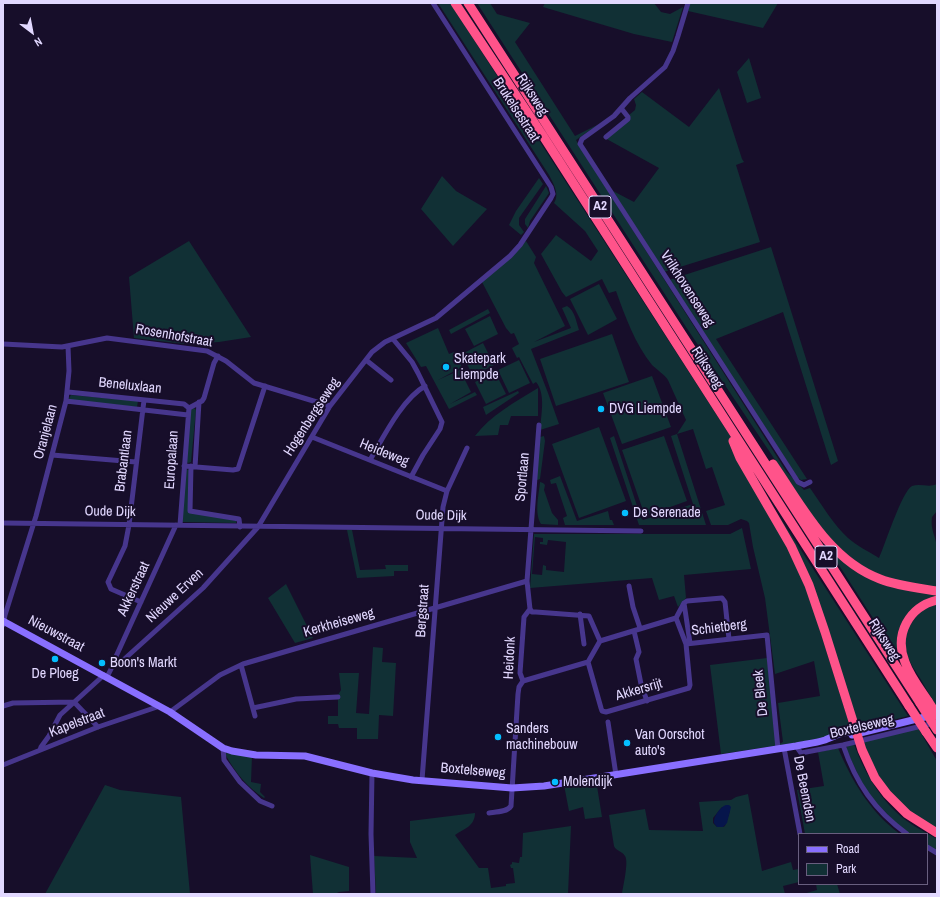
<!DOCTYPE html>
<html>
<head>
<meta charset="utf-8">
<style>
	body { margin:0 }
	#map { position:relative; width:940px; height:897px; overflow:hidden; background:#170e2a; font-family:"Archivo Narrow",sans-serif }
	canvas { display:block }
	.frame { position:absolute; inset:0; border:4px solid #e2d8ff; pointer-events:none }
	.legend { position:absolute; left:798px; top:833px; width:130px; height:52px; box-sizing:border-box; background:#170e2a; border:1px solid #685f7f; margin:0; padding:5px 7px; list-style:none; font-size:12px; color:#e2d8ff }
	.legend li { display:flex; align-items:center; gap:8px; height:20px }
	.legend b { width:20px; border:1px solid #685f7f }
	.north { position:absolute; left:12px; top:12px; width:40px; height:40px; -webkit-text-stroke:3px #170e2a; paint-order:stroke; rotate:148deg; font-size:11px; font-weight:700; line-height:16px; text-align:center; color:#e2d8ff }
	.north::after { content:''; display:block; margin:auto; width:14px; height:18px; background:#e2d8ff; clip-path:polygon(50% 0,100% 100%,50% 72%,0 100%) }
</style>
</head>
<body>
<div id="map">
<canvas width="940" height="897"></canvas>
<div class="frame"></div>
<ul class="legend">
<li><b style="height:5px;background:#896fff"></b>Road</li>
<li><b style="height:11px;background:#113035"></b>Park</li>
</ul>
<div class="north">N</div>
</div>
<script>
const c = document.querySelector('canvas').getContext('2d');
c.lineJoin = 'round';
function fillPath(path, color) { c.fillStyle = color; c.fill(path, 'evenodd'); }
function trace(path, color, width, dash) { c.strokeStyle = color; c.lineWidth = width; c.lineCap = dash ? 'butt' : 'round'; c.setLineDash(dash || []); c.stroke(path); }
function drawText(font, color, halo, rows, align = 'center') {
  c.font = font + ' "Archivo Narrow",sans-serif'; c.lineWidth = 4; c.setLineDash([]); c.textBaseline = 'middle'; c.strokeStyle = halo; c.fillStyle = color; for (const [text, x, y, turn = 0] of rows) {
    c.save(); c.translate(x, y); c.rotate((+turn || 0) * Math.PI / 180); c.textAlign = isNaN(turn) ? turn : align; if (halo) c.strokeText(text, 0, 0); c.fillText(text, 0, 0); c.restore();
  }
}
fillPath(new Path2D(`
	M438 3H450L729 434 749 470 804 580 849 723 848 728 846 730 827 737 800 742 721 754 710 665 767 658 777 745 783 742 778 703 820 696 814 661 775 674 765 598 753 547 749 523 747 521 741 519 728 525H711L706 511 725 505 712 467 706 469 693 429 677 434 706 525H639L610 438 614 436 641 518 643 520 693 504 671 436 677 434 686 420 668 380C664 374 657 370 652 365 635 344 625 316 616 291L609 293 602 279 566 297 562 292 541 254 556 235 591 261 598 251 585 231 554 203C560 194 553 183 549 175Z
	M477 3H490L497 14 530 23 515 42 575 136 599 124 576 140 580 147 786 471 804 490 810 488C822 505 833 524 848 538 857 546 868 551 879 558 885 545 902 491 912 486 920 483 929 488 937 484V511L932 517C930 530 936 536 937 548 938 561 937 574 937 587 920 585 901 584 886 577 858 567 839 548 820 527L686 327Z
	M545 3H654L661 12 670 14 683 7 672 42 634 34 543 7Z
	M690 3H778L763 28 688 11Z
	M749 58 761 98 747 103 737 72Z
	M719 88 742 159 744 162 736 165 760 242 664 272 613 191 634 202 659 168 603 137 635 110 636 105 634 99 642 92 689 127Z
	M442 176 456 191 487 209 453 246 421 209Z
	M539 178 543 184 519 218V225L524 232 521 235 509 225 516 211Z
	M546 186 549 193 530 221 528 228 525 224V219Z
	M189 241 251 337 219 342 185 344 134 338 129 277Z
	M526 241 536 257 534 263 565 326 534 342 571 328 562 308 567 306C575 311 576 321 579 330L531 349 548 393 559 424 540 430C541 415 546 394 536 382L533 384 519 357 517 358 512 348 519 344 514 333 511 334 506 328 482 282Z
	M771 247 838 461 831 465 783 312 716 339 807 479 801 480 797 477 669 280Z
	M599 284 617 319 588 335 570 299Z
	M488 309 490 313 451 334 449 330Z
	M490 316 498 334 474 346 465 329Z
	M438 328 449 354 454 352 462 367 438 380 460 370 471 392 450 404 475 392 477 395 449 409 426 366 421 367 406 343Z
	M612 334 629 382 556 406 540 359Z
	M483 343 494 365 473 376 462 354Z
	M519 360 530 383 509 393 498 370Z
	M495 372 506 394 486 404 475 382Z
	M652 376 671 427 622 444 603 393Z
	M538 388V416H511L508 425H500L498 435 475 436C491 415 515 402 538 388Z
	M518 391 519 393 486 415 483 407Z
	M71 395 138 401 137 407 68 400Z
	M194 408 196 410 191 462 188 463 186 462 190 409Z
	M599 427 626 501 579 518 552 444Z
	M544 436 545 441 540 479 535 481 540 437Z
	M664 436 687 501 645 516 622 450Z
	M185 469 189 470V511L236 521V523L182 522Z
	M560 476 577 521 608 511 610 520H612L614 525H565L563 518 567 516 556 483 551 484 550 480Z
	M540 482 543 483 545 485 544 490 552 513 558 520V525L541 524C534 513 539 494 540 482Z
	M770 502 908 716 864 727H858L830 642Z
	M742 528 751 569 684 575 686 598 678 607 674 596 659 600 652 578 530 588 534 534H730ZM535 537 543 538V542H540V544L547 545 548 540 566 542 564 572 546 570V566L543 565 542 575 532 574Z
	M347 530H352L360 570 386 569 385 565H408V571H394V576L357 578Z
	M826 545 852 566 937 593V597L913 609 900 655 898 657Z
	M286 584 313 638 295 643 268 598Z
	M937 604V707C931 698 926 688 920 678 908 660 899 645 911 624 914 619 918 614 923 610 927 607 933 606 937 604Z
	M373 647 383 648 382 662 396 663 393 716 379 715 378 739H357V728H339L338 724H328V716H338V695L341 690 339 673H359L356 713 369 714Z
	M918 728 937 761V830L909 811 882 782 862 742Z
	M854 744C863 769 876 793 896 812 907 823 923 831 937 839V852L927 846V834H909L900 827 867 793 846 749 848 745Z
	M838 748C852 781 870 812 900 834H805L797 790 824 786 818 752Z
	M226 753 252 756 251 782 261 784 260 792 265 797 264 798C247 787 235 772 225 754Z
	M596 780 602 817 585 819 583 807 569 811 564 785Z
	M105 785 120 790 181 797 190 894H45Z
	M748 794 762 871 791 862 793 870 799 869V882L783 886 785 894H622C623 886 629 862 625 856 622 851 616 851 614 846L609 815 645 809 649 830 703 831 699 802 731 800 736 797ZM722 807 730 811 725 826 723 827H717L713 823V818Z
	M475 813C475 826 464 829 455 835L479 868H488L491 888 506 886V884L515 883 513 868H511L510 865 512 864V862L519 863 520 857H522L523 833 571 826 568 894H376L374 856 417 858 410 842V821Z
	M310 855 349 867V891L339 892 335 894H313Z
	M816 884H837L840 894H803L817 890Z`), '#113035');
fillPath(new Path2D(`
	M726 805H729L731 807 727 823 723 827H717L714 823C713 817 720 807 726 805Z`), '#06154b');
trace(new Path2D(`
	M688 3 678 36 673 51 665 67 630 98 614 116 582 139 580 144 798 482 804 485 810 482
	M606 137 628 119V117L621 108
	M393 339 412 362 418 373 442 422 440 429 423 455 411 477
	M3 344 62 347 107 338 207 351 226 361 254 383 330 406
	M366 360 391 380
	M68 392 184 404 189 408
	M66 401 188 415
	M312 437 447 491
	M52 455 136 462
	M370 460C383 438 402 399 425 386
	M184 466 233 470 238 469 265 386
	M191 466 190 511 239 519 240 527
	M195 467 199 402
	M3 523 641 531
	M180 525 189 408 202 401 204 398 214 363 218 356
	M629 586 633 607 640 628
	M141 602 111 589 108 582 125 546 129 525 144 400
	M684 603 690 643
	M580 614 584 644
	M676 618 684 603 687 601 722 598 725 602 729 639
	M3 625 5 615 36 516 66 401 69 371 68 346
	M634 631 639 652 636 659 641 684 647 701
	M600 641 676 618 686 644 767 635 778 749
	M588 662 601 708 602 711 606 712 689 688 690 685 686 644
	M113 663 176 525
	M241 665 255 716
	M107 677 111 669 113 663H120L203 588 258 527 330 406 372 352 385 342 436 318 510 256 520 245 551 198 553 194 551 187 433 3
	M523 681 588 662 600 641 589 616 536 612H532L530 609
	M3 706 13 703 74 702 98 727
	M253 708 296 699 338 697
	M170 712 220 675 243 664 527 581
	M608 722 616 775
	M843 745C856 783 874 810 907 834
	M796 746 801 753 843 745 934 723
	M223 748 224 760 240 782 260 801 272 806
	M784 748 800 834
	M40 750 41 747 49 736 60 715 104 675
	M3 765 98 727 160 706
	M372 773 371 834 373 894
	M422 780 443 507 447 491 467 448
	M489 813C497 812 507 812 511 806L518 694 519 687 523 681 520 673 524 617 530 609 527 581 539 425
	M927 847 937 853`), '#47368d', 5);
trace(new Path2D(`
	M3 621 170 712 223 748 232 751 256 755 305 756 372 773 413 780 512 788 544 786 796 746C806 744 816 743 825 740 835 736 845 730 856 733
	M852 735 933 715`), '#896fff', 7);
trace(new Path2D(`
	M455 3 543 136 909 706
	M468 3 920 703
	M733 441 740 458 791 546 809 585 825 632 862 750 875 778 887 794 907 814 937 833
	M773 464C802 506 829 560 880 579 898 586 918 588 937 591
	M928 701C920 689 910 676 905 662 894 634 909 607 937 600
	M926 732 937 748`), '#ff538a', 9);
trace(new Path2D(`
	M928 701 937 715
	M920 703 937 730
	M909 706 926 732`), '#ff538a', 9);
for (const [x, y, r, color] of [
	[446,367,4,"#04beff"],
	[601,409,4,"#04beff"],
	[625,513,4,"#04beff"],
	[55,659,4,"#04beff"],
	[102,663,4,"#04beff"],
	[498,737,4,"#04beff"],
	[627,743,4,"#04beff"],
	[555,782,4,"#04beff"]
]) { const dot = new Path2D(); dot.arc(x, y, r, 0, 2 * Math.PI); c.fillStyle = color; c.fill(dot); trace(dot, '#170e2a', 1.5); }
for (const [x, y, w] of [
	[600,207,22],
	[826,557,22]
]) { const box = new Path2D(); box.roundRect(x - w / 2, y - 11, w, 22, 3); c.fillStyle = '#170e2a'; c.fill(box); trace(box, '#e2d8ff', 1); }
drawText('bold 13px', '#e2d8ff', null, [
	["A2",600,207],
	["A2",826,557]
]);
drawText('14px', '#e2d8ff', '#170e2a', [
	["Rijksweg",532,95,57],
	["Brukelsestraat",516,110,57],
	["Vrilkhovenseweg",687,289,57],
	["Rosenhofstraat",174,336,10],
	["Rijksweg",707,368,57],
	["Beneluxlaan",130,386,6],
	["Hogenbergseweg",312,417,-57],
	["Oranjelaan",46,432,-75],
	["Heideweg",384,453,22],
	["Europalaan",172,460,-86],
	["Brabantlaan",124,461,-83],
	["Sportlaan",523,477,-85],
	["Oude Dijk",110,512,1],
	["Oude Dijk",441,516,1],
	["Akkerstraat",134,589,-65],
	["Nieuwe Erven",175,596,-43],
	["Bergstraat",423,611,-86],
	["Kerkheiseweg",339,623,-16],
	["Schietberg",719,628,-7],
	["Nieuwstraat",56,634,28],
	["Rijksweg",884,640,57],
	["Heidonk",510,658,-87],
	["Akkersrijt",639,690,-16],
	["De Bleek",761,693,-96],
	["Kapelstraat",77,723,-21],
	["Boxtelseweg",862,727,-13],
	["Boxtelseweg",473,771,5],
	["De Beemden",804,789,79]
]);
drawText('14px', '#e2d8ff', '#170e2a', [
	["Skatepark",454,359],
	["Liempde",454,375],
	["DVG Liempde",609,409],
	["De Serenade",633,513],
	["Boon's Markt",110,663],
	["De Ploeg",55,674,"center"],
	["Sanders",506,729],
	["machinebouw",506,745],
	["Van Oorschot",635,735],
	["auto's",635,751],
	["Molendijk",563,782]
], 'left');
</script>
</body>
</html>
